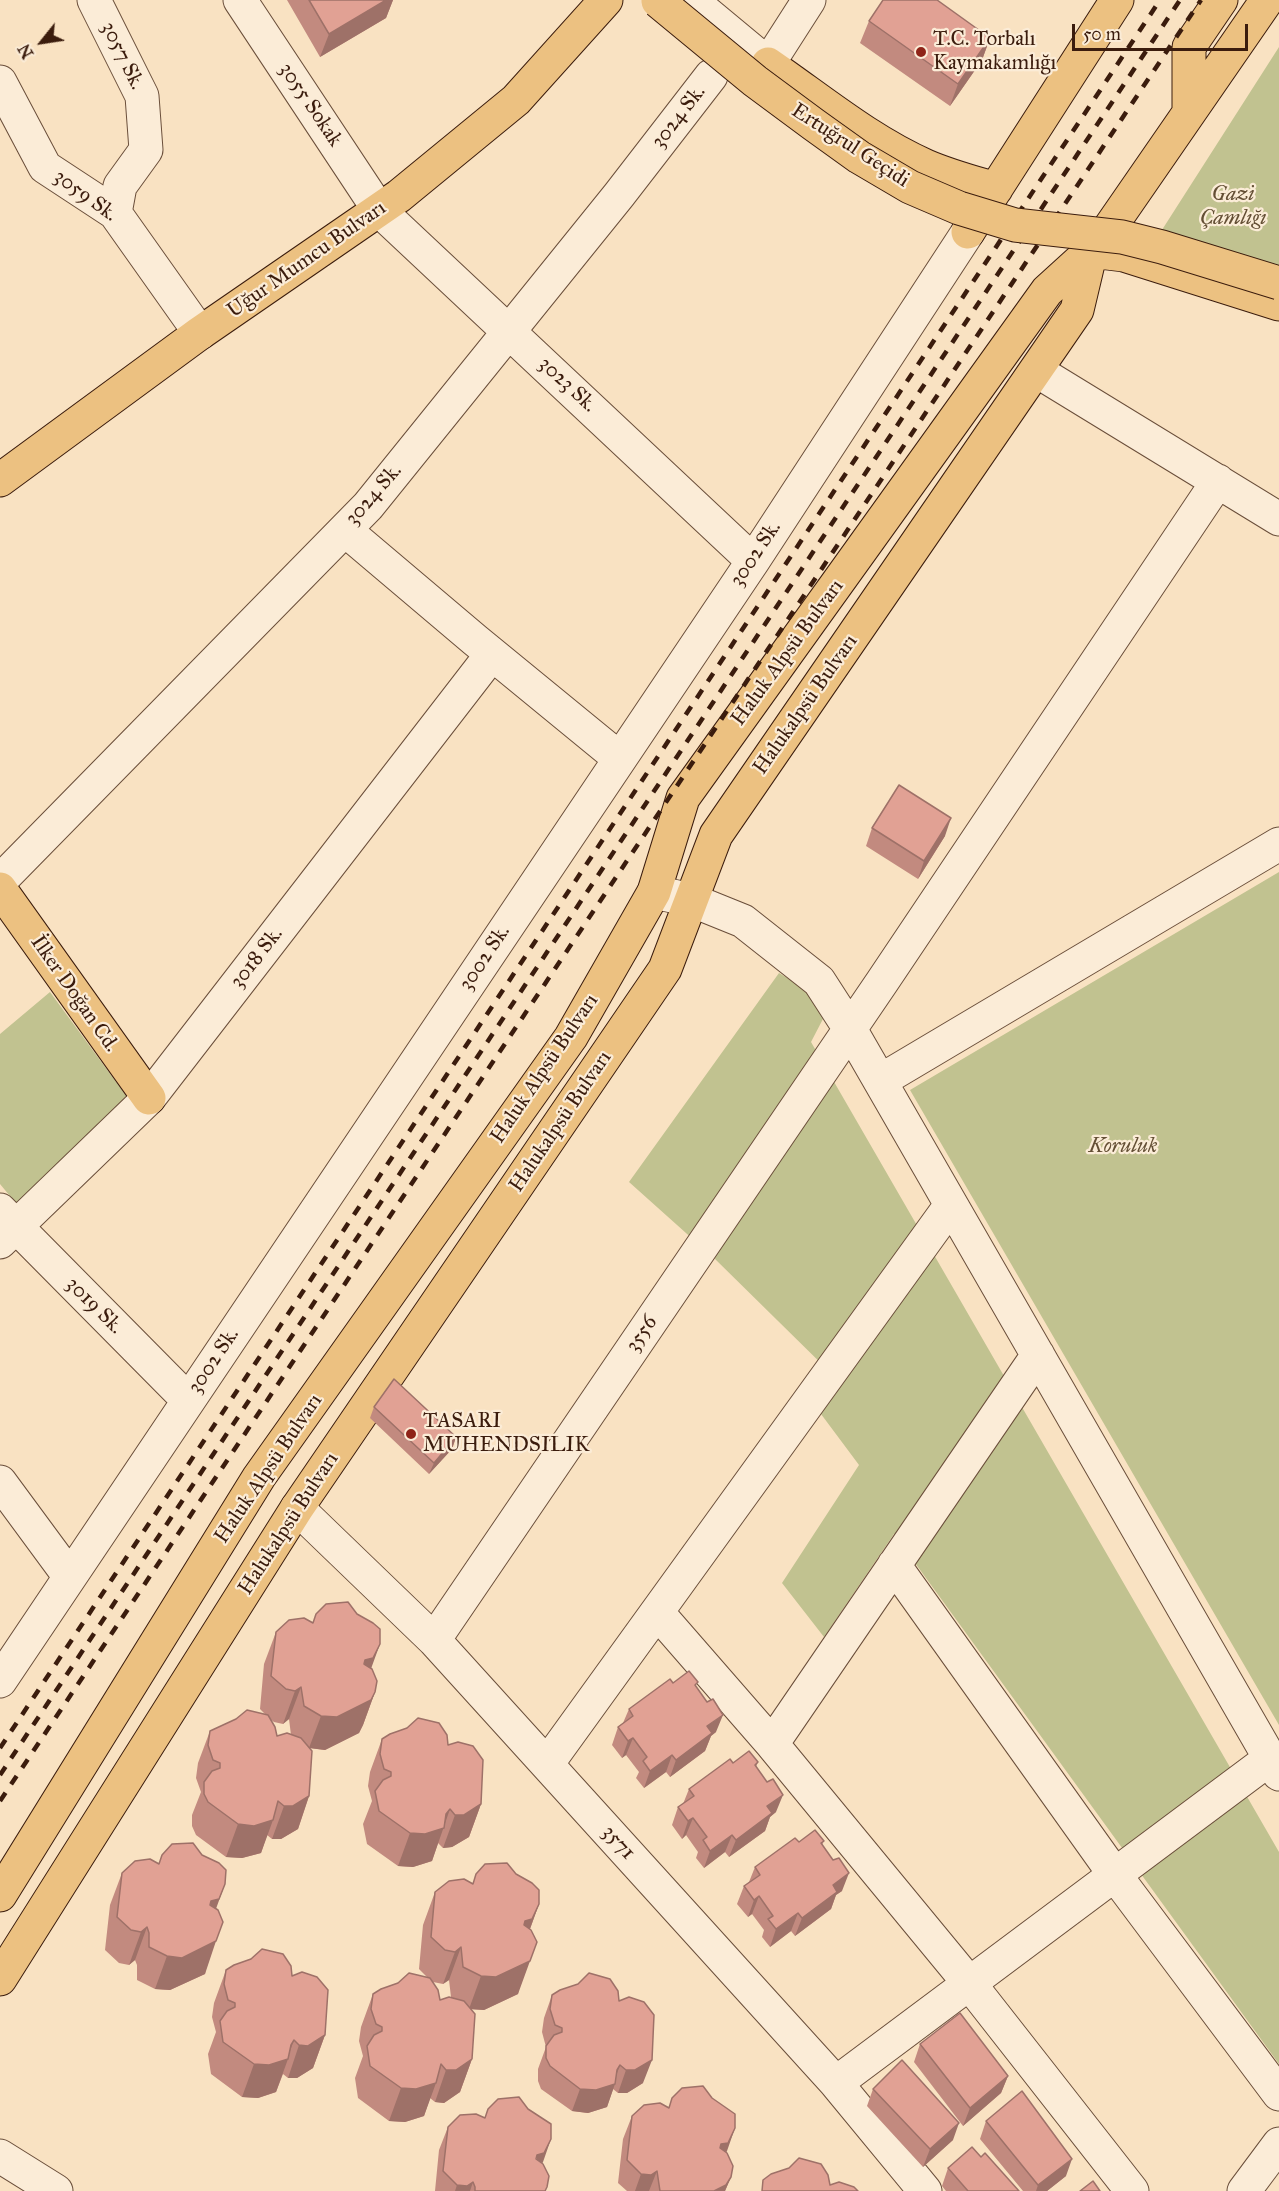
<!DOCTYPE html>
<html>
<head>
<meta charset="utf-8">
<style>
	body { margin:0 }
	#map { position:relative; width:1279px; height:2191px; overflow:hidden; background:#f9e2c2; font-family:"IM FELL Great Primer",serif }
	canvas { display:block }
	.north { position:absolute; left:12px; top:12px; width:60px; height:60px; -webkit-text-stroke:4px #fbecd7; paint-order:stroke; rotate:240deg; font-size:16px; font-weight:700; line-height:24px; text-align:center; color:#3b1c0d }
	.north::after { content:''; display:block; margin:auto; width:21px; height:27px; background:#3b1c0d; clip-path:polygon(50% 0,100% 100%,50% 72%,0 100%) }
	.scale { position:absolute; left:1072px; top:24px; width:176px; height:27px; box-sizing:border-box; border:3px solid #3b1c0d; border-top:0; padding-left:8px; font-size:18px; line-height:21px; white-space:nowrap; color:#3b1c0d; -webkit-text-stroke:4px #fbecd7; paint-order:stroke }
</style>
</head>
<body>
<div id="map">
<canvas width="1279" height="2191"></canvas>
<div class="north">N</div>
<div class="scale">50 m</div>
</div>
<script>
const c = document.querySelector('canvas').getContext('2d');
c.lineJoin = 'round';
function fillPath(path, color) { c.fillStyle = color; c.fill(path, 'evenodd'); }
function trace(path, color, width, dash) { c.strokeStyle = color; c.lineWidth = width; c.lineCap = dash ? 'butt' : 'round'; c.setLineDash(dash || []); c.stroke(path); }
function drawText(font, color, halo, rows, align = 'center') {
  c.font = font + ' "IM FELL Great Primer",serif'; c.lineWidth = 4.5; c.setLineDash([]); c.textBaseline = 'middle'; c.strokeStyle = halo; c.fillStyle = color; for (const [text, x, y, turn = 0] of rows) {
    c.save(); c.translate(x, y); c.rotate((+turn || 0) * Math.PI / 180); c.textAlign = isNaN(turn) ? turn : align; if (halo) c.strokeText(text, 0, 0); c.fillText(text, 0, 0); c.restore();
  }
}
fillPath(new Path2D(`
	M1279 47V271L1160 233Z
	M1279 872V1725L910 1090Z
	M779 973 819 997 824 1017 811 1042 1279 1852V2064L894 1534 824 1637 782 1583 859 1465 818 1410 839 1381 715 1259 629 1182Z
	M50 992 133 1105 19 1207 0 1184V1034Z`), '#c1c290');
const minor = new Path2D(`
	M94 0 142 96 146 150 120 186 115 213
	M240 0 379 210 753 561
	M691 0 768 64 809 0
	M0 82 45 167 115 213 200 333
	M1037 371 1279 519
	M345 530 475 640 619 758
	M0 881 368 506 619 195 711 76
	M654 892 691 900 743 921 819 981 850 1029 1279 1774
	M880 1081 1279 844
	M0 1210 188 1400
	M0 1242 149 1098 492 654
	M0 1482 70 1577
	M297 1508 434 1640 836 2083 925 2191
	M894 1565 1115 1875 1279 2094
	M657 1612 772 1744 969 1983 1132 2191
	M434 1640 882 982 1218 481
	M0 1681 753 561 968 232
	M772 1744 1038 1355
	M547 1764 951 1205
	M836 2083 1271 1758
	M0 2156 56 2191
	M1244 2191 1279 2144`);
const major = new Path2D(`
	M768 64C819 99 869 141 926 166 949 176 972 182 996 189
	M1189 113V47L1221 0
	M968 232 1117 0
	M1091 251 1124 255 1279 304
	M0 480 200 333 399 196 516 100 606 0
	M0 889 149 1098
	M0 1895 259 1477 571 1037 654 892 683 798 1047 291 1091 251 1104 236 1267 0
	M0 1979 297 1508 665 969 716 835 1077 310 1091 251`);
trace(minor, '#6a4e3a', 35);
trace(major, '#3b1c0d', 35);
trace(minor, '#fbecd7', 33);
trace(major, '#ecc181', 33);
trace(new Path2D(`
	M0 1748 1160 0
	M0 1775 1180 0
	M0 1801 1201 0`), '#3b1c0d', 4.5, [10, 10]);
const majorBridge = new Path2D(`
	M658 1 755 81 813 124 859 157 910 187 959 208 1015 225 1122 237 1162 247 1279 283`);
trace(majorBridge, '#3b1c0d', 35, []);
trace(majorBridge, '#ecc181', 33);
fillPath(new Path2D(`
	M287 0H393L386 18 320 57Z
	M869 21 990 38 982 60 950 106 860 43Z
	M872 828 945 836 918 879 866 846Z
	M374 1407 456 1437 452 1449 429 1474 370 1418Z
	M276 1632 371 1668 375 1692 363 1725 359 1733 325 1750 310 1748 309 1796 298 1829 281 1839H272L267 1835 261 1853 242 1858 226 1857 196 1835 192 1826V1815L201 1792 196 1778 198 1763 210 1731 265 1714 260 1709 264 1664ZM270 1719 274 1722 283 1724 289 1719 291 1735 277 1736Z
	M673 1683 696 1687 716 1732 711 1736 705 1751 670 1777 666 1772 644 1788 636 1778 639 1772 626 1755 622 1758 612 1745 618 1727 623 1723 629 1709Z
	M382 1739 448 1745 481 1804 469 1837 452 1847 443 1848 438 1843 432 1861 413 1867 398 1866 367 1844 363 1824 372 1801 368 1786 370 1772Z
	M758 1762 756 1767 776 1812 770 1817 765 1831 729 1857 725 1852 704 1868 696 1858 698 1852 686 1835 682 1839 672 1825 678 1807 683 1804 689 1789 733 1763Z
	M824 1841 822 1845 842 1891 836 1895 831 1909 795 1936 791 1931 770 1947 762 1937 764 1930 752 1914 748 1917 737 1904 744 1886 749 1882 755 1867 799 1842Z
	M122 1873 216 1909 205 1974 170 1990 155 1989 137 1980V1965L135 1960 129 1965 119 1963 105 1950 110 1905Z
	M472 1884 539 1904 530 1929 518 1994 484 2010 470 2009 472 2059 460 2092 444 2103 435 2102 430 2098 424 2116 405 2122 389 2121 358 2098 355 2078 363 2056 359 2041 361 2027 373 1994 398 1983 428 1978 419 1969 423 1925 435 1892ZM449 1980 451 1997 440 2000 433 1982 443 1984Z
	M226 1970 292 1976 325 2035 313 2068 297 2078H288L283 2074 276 2092 258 2098 242 2097 211 2074 208 2054 216 2032 212 2017 214 2003Z
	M552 1995 619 2001 643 2083 627 2093H618L613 2089 607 2107 588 2113 572 2111 541 2089 538 2081V2069L546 2047 542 2032 544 2018Z
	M920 2044 1008 2076 1001 2093 963 2126 914 2062Z
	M873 2089 953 2140 923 2167 867 2106Z
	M632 2116 726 2152 731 2177 725 2191H627L618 2183 623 2139Z
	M986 2121 1066 2176 1047 2191H1023L980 2139Z
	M448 2127 542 2163 545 2191H435L439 2150Z
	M981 2157 1019 2191H946L942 2186 948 2168Z`), '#c28a7f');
fillPath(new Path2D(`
	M386 0H393L386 18 320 57 329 34Z
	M990 38 982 60 950 106 958 84Z
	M951 818 945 836 918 879 924 861Z
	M456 1437 452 1449 429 1474 434 1463Z
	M380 1644 368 1677 361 1691 365 1660Z
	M301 1687 289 1719 283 1724 295 1691Z
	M375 1692 363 1725 359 1733 325 1750 309 1748 321 1716Z
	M723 1715 716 1732 711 1736 705 1751 670 1777 676 1760 707 1726Z
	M633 1738 626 1755 622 1758 628 1741Z
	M672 1755 666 1772 644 1788 650 1771Z
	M783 1795 776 1812 770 1817 765 1831 729 1857 736 1840 767 1806Z
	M309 1796 298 1829 281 1839H272L284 1806Z
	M481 1804 469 1837 452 1847 443 1848 455 1815Z
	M450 1809 432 1861 413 1867 398 1866 410 1833 446 1814Z
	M693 1818 686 1835 682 1839 688 1821Z
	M273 1820 261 1853 242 1858 226 1857 238 1824Z
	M732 1835 725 1852 704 1868 710 1851Z
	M849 1873 842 1891 836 1895 831 1909 795 1936 802 1918 833 1885Z
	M225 1884 213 1917 207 1932 211 1901Z
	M759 1896 752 1914 748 1917 754 1900Z
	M539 1904 527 1937 513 1953 525 1921Z
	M798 1913 791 1931 770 1947 776 1929Z
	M147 1927 135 1960 129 1965 141 1932Z
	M216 1941 205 1974 170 1990 155 1989 167 1956Z
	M461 1947 449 1980 443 1984 455 1952Z
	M530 1961 518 1994 484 2010 469 2009 481 1976Z
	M325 2035 313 2068 297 2078H288L299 2045Z
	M294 2040 287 2059H288L276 2092 258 2098 242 2097 254 2064 291 2045Z
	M472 2059 460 2092 444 2103 435 2102 446 2070Z
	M652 2060 643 2083 627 2093H618L626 2070Z
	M620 2065 613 2084H615L607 2107 588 2113 572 2111 580 2089 617 2070Z
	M1008 2076 1001 2093 963 2126 970 2108Z
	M436 2083 424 2116 405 2122 389 2121 401 2088Z
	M959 2123 953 2140 923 2167 930 2149Z
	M735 2128 727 2151 720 2166 713 2167 721 2144Z
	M551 2139 543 2162 536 2176 537 2155Z
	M1072 2159 1066 2176 1047 2191H1036L1038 2185Z
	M657 2171 649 2191H635L641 2174Z
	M731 2177 725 2191H714Z
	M473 2182 470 2191H455L457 2185Z`), '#9e7168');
const building = new Path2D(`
	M309 0H386L329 34Z
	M883 0H937L990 38 958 84 869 21Z
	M899 785 951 818 924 861 872 828Z
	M394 1379 456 1437 434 1463 374 1407Z
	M348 1602 357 1614 373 1623 380 1629V1644L373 1658 365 1660 364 1664 372 1669 377 1681 375 1692 371 1700 337 1717 321 1716 304 1706 301 1687 295 1691 286 1689 271 1676 276 1632 289 1620 304 1618 313 1623 316 1614 326 1604Z
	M689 1671 698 1682 695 1685 707 1702 713 1699 723 1715 707 1726 712 1733 676 1760 672 1755 650 1771 643 1761 647 1757 633 1738 628 1741 618 1727 633 1716 629 1709 670 1679 673 1683Z
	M247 1710 268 1715 275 1727 277 1736 287 1733 301 1738 312 1751 309 1796 293 1806H284L278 1801 273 1820 254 1826 238 1824 208 1802 204 1794V1782L212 1771 220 1768V1763L213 1760 208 1745 210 1731 236 1719Z
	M418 1718 439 1723 447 1735 448 1745 458 1742 473 1746 483 1760 481 1804 464 1815H455L450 1809 446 1814 444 1828 425 1834 410 1833 379 1811 375 1791 383 1780 391 1776V1772L384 1769 380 1754 382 1739 390 1734 407 1728Z
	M749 1751 758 1762 755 1765 767 1782 773 1779 783 1795 767 1806 772 1813 736 1840 732 1835 710 1851 703 1840 707 1837 693 1818 688 1821 678 1807 694 1796 689 1789 730 1759 733 1763Z
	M815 1830 824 1841 821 1843 833 1860 839 1858 849 1873 833 1885 837 1892 802 1918 798 1913 776 1929 768 1919 773 1916 759 1896 754 1900 744 1886 760 1875 755 1867 795 1838 799 1842Z
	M193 1843 202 1855 219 1863 226 1870 225 1884 219 1899 211 1901 210 1905 218 1910 223 1922 216 1941 182 1958 167 1956 149 1947V1933L147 1927 141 1932 131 1930 117 1917 122 1873 135 1861 150 1859 159 1864 162 1855 172 1844Z
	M507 1863 516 1874 532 1883 539 1890V1904L532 1919 525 1921 524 1925 531 1930 537 1942 530 1961 496 1977 481 1976 463 1967 461 1947 455 1952 445 1950 431 1937 435 1892 449 1881 464 1879 473 1884 476 1874 485 1864Z
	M262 1949 283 1954 291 1966 292 1976 302 1972 317 1977 328 1990 325 2035 308 2046 299 2045 294 2040 291 2045 288 2059 269 2065 254 2064 223 2042 220 2021 227 2011 235 2007V2003L228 2000 224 1984 226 1970 234 1965 251 1959Z
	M409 1973 430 1978 438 1990 440 2000 449 1997 464 2001 475 2014 472 2059 456 2070H446L441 2064 436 2083 416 2089 401 2088 370 2066 367 2046 374 2035 382 2031V2027L376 2024 371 2009 373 1994 381 1989 398 1983Z
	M589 1973 610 1979 618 1991 619 2001 629 1997 644 2002 654 2015 652 2060 635 2070H626L620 2065 617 2070 615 2084 596 2090 580 2089 550 2066 546 2058V2046L554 2035 562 2032V2028L555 2025 550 2009 552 1995 560 1990 578 1984Z
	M960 2013 1008 2076 970 2108 920 2044Z
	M902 2060 959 2123 930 2149 873 2089Z
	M703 2086 712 2098 735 2114V2128L728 2143 721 2144 720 2148 727 2153 733 2166 731 2177 726 2185 714 2191H660L657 2171 651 2175 641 2174 627 2160 632 2116 644 2105 660 2103 669 2108 672 2098 682 2088Z
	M1022 2091 1072 2159 1038 2185 986 2121Z
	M519 2097 528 2109 551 2124V2139L544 2153 537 2155 536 2159 543 2164 549 2176 547 2187 545 2191H475V2187L473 2182 467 2186 457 2185 443 2171 448 2127 460 2115 476 2114 485 2118 488 2109 498 2099Z
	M972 2147 981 2157 985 2153 1019 2191H968L948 2168Z
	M799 2158 821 2164 828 2175 830 2185 839 2182 854 2187 858 2191H762L763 2180 771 2174 789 2168Z
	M1093 2181 1100 2191H1080Z`);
fillPath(building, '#e1a194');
trace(building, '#9e7168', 1.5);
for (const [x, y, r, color] of [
	[921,52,6,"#8f2418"],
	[411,1434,6,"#8f2418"]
]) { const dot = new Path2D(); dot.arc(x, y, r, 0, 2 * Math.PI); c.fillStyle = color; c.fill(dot); trace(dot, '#fbecd7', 2); }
drawText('21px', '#3b1c0d', '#fbecd7', [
	["T.C. Torbalı",933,40],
	["Kaymakamlığı",933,64],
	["TASARI",423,1422],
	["MUHENDSILIK",423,1446]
], 'left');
drawText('21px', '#3b1c0d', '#fbecd7', [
	["3057 Sk.",122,56,64],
	["3055 Sokak",310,105,56],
	["3024 Sk.",679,117,-52],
	["Ertuğrul Geçidi",850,146,33],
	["3059 Sk.",85,196,36],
	["Uğur Mumcu Bulvarı",307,260,-35],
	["3023 Sk.",567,385,43],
	["3024 Sk.",374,495,-49],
	["3002 Sk.",756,554,-56],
	["Haluk Alpsü Bulvarı",788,653,-54],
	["Halukalpsü Bulvarı",806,705,-55],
	["3018 Sk.",257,958,-52],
	["3002 Sk.",485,958,-56],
	["İlker Doğan Cd.",74,994,55],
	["Haluk Alpsü Bulvarı",545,1069,-56],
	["Halukalpsü Bulvarı",561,1122,-56],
	["3019 Sk.",94,1306,45],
	["3556",642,1334,-56],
	["3002 Sk.",214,1361,-56],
	["Haluk Alpsü Bulvarı",269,1469,-56],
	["Halukalpsü Bulvarı",289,1524,-57],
	["3571",618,1843,48]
]);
drawText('italic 21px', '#634e34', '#fbecd7', [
	["Gazi",1233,195],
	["Çamlığı",1233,219],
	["Koruluk",1123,1147]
]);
</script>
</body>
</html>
